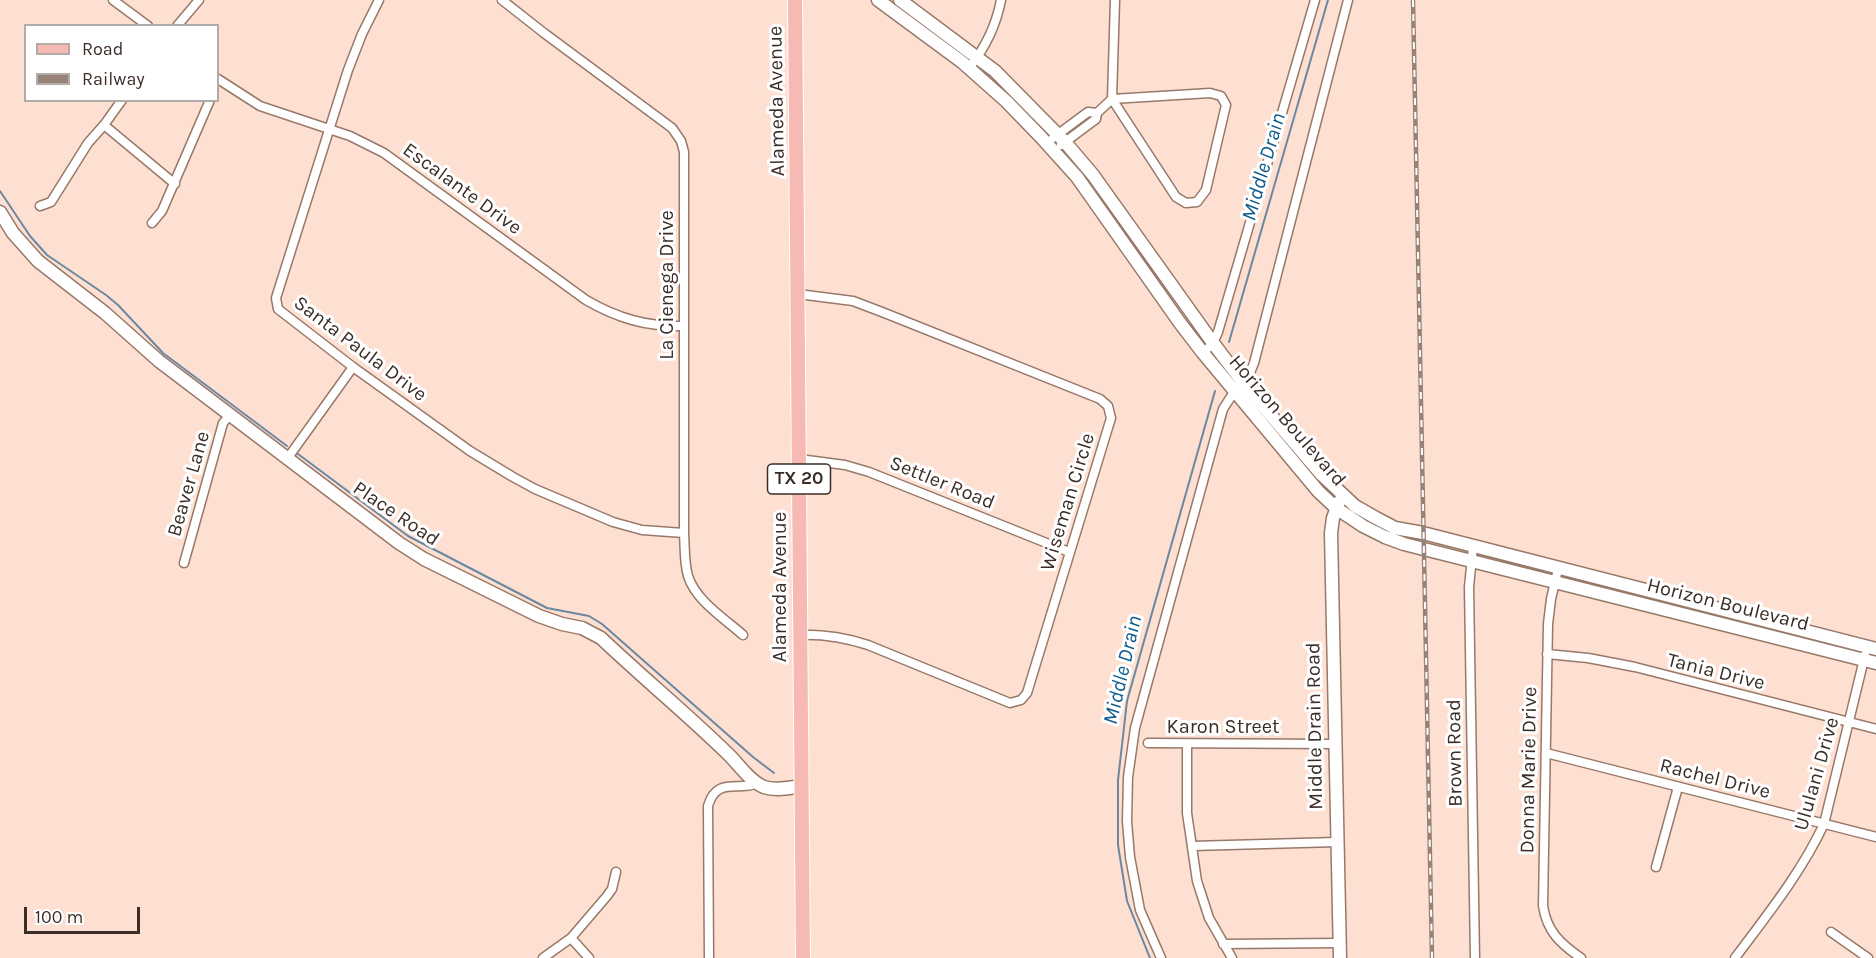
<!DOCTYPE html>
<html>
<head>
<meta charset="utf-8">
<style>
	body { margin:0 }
	#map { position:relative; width:1876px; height:958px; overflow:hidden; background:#fee0d3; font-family:Karla,sans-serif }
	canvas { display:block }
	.legend { position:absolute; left:24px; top:24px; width:195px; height:78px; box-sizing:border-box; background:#fff; border:2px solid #b1aba9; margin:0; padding:8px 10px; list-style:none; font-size:18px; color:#3b2d27 }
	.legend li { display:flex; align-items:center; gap:12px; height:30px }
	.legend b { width:30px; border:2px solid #b1aba9 }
	.scale { position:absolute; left:24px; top:907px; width:116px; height:27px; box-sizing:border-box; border:3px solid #3b2d27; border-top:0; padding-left:8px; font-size:18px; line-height:21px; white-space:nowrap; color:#3b2d27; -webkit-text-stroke:4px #fff; paint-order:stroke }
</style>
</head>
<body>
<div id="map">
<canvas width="1876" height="958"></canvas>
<ul class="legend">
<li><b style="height:8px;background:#f6b9b3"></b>Road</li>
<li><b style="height:8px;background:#978278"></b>Railway</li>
</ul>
<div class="scale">100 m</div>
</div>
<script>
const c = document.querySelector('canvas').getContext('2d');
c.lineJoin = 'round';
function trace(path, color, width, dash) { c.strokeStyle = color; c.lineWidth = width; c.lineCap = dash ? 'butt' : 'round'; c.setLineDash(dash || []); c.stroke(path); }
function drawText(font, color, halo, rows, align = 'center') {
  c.font = font + ' Karla,sans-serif'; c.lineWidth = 6; c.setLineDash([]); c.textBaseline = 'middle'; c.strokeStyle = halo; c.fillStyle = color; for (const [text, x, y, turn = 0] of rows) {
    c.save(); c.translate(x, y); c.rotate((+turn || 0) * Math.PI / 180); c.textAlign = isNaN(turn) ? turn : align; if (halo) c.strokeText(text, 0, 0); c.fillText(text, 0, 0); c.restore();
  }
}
trace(new Path2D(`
	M0 191 30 236 47 255 106 295 118 305 163 353 287 446
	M1229 342 1328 0
	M298 454 408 536 547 608 589 616 602 624 753 757 774 773
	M1150 958 1127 901 1118 845V780L1127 701 1215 391`), '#6b88a1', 2);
const street = new Path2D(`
	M113 0 148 26
	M379 0 362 34 348 70 276 298 278 309 353 367 470 451 513 477 535 489 613 522 642 530 684 533
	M502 0 544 33 672 128 681 141 684 152V533C685 547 684 562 688 576 696 601 724 618 743 635
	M177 26 199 0
	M969 68C986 47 996 26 1001 0
	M218 79 260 106 350 136 384 153 586 300C617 318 647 327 683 326
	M1210 93 1221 96 1226 105 1206 190 1197 202 1186 203 1176 197 1112 99Z
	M1097 113 1112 99 1115 0
	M104 125 175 184
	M1053 138 1088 112 1097 113 1096 119 1061 145
	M40 206 51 202 88 143 104 125 122 100
	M152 223 162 211 210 100
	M798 294 853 301 882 312 1100 399 1108 406 1111 418 1027 693 1021 700 1010 703 868 645C846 638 823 634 799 635
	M1203 353 1213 343 1218 332 1315 0
	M287 459 353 367
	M799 459 845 465 869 472 1069 552
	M1473 547 1469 587 1475 958
	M184 563 223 423 229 416
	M1558 569 1551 599 1548 624 1543 906C1547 932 1561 944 1581 958
	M1547 654 1588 658 1635 667 1876 729
	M1148 743 1335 744
	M1187 744V813L1197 881 1209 918 1232 958
	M1546 753 1876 837
	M1192 846 1337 842
	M1656 867 1678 787
	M1831 932 1868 958
	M571 938 589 958
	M1223 944 1340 943
	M543 958 571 938 607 896 612 889 616 872
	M709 958 708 806C717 776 738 792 758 783
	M1161 958 1140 910 1130 857 1127 821 1128 777 1135 728 1223 409 1234 392 1245 385 1254 363 1348 0
	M1735 958C1767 915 1801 873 1824 824L1865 655`);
const secondary = new Path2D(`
	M878 0 962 62 1006 101 1040 136 1077 177 1180 323 1203 353 1318 491 1336 508 1363 526 1385 537 1404 544 1876 663
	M900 0 995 71 1065 142 1093 175 1213 343 1245 385 1322 475 1355 506 1376 518 1395 528 1423 533 1876 649
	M0 212 13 233 38 261 105 313 159 361 399 543 424 559 539 616 562 624 582 628 601 638C642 677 686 713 727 753 738 763 749 781 764 787 775 791 790 788 801 786
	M1339 502 1333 518 1331 533 1340 958`);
const primary = new Path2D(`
	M795 0 803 958`);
trace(street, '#987868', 11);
trace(secondary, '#987868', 15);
trace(primary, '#fff', 16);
trace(street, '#fff', 8);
trace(secondary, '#fff', 12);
trace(primary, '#f6b9b3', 14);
const rail = new Path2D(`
	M1413 0 1432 958`);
trace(rail, '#978278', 4.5);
trace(rail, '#fff', 2, [7]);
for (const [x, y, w] of [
	[799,479,63]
]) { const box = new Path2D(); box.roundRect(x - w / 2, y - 15, w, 30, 4.5); c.fillStyle = '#fff'; c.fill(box); trace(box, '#3b2d27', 1.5); }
drawText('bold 18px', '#3b2d27', null, [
	["TX 20",799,479]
]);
drawText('20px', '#3b2d27', '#fff', [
	["Alameda Avenue",777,101,-91],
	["Escalante Drive",462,189,36],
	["La Cienega Drive",667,285,-90],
	["Santa Paula Drive",360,349,37],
	["Horizon Boulevard",1287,421,49],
	["Settler Road",942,483,22],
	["Beaver Lane",189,484,-74],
	["Wiseman Circle",1068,502,-73],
	["Place Road",396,514,34],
	["Alameda Avenue",780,587,-90],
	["Horizon Boulevard",1728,605,14],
	["Tania Drive",1716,672,14],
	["Middle Drain Road",1315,726,-91],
	["Karon Street",1223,727],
	["Brown Road",1455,753,-91],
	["Donna Marie Drive",1529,770,-89],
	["Ululani Drive",1817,774,-74],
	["Rachel Drive",1715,779,14]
]);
drawText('italic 21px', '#0b5b8c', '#fff', [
	["Middle Drain",1264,167,-74],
	["Middle Drain",1123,670,-77]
]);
</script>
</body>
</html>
